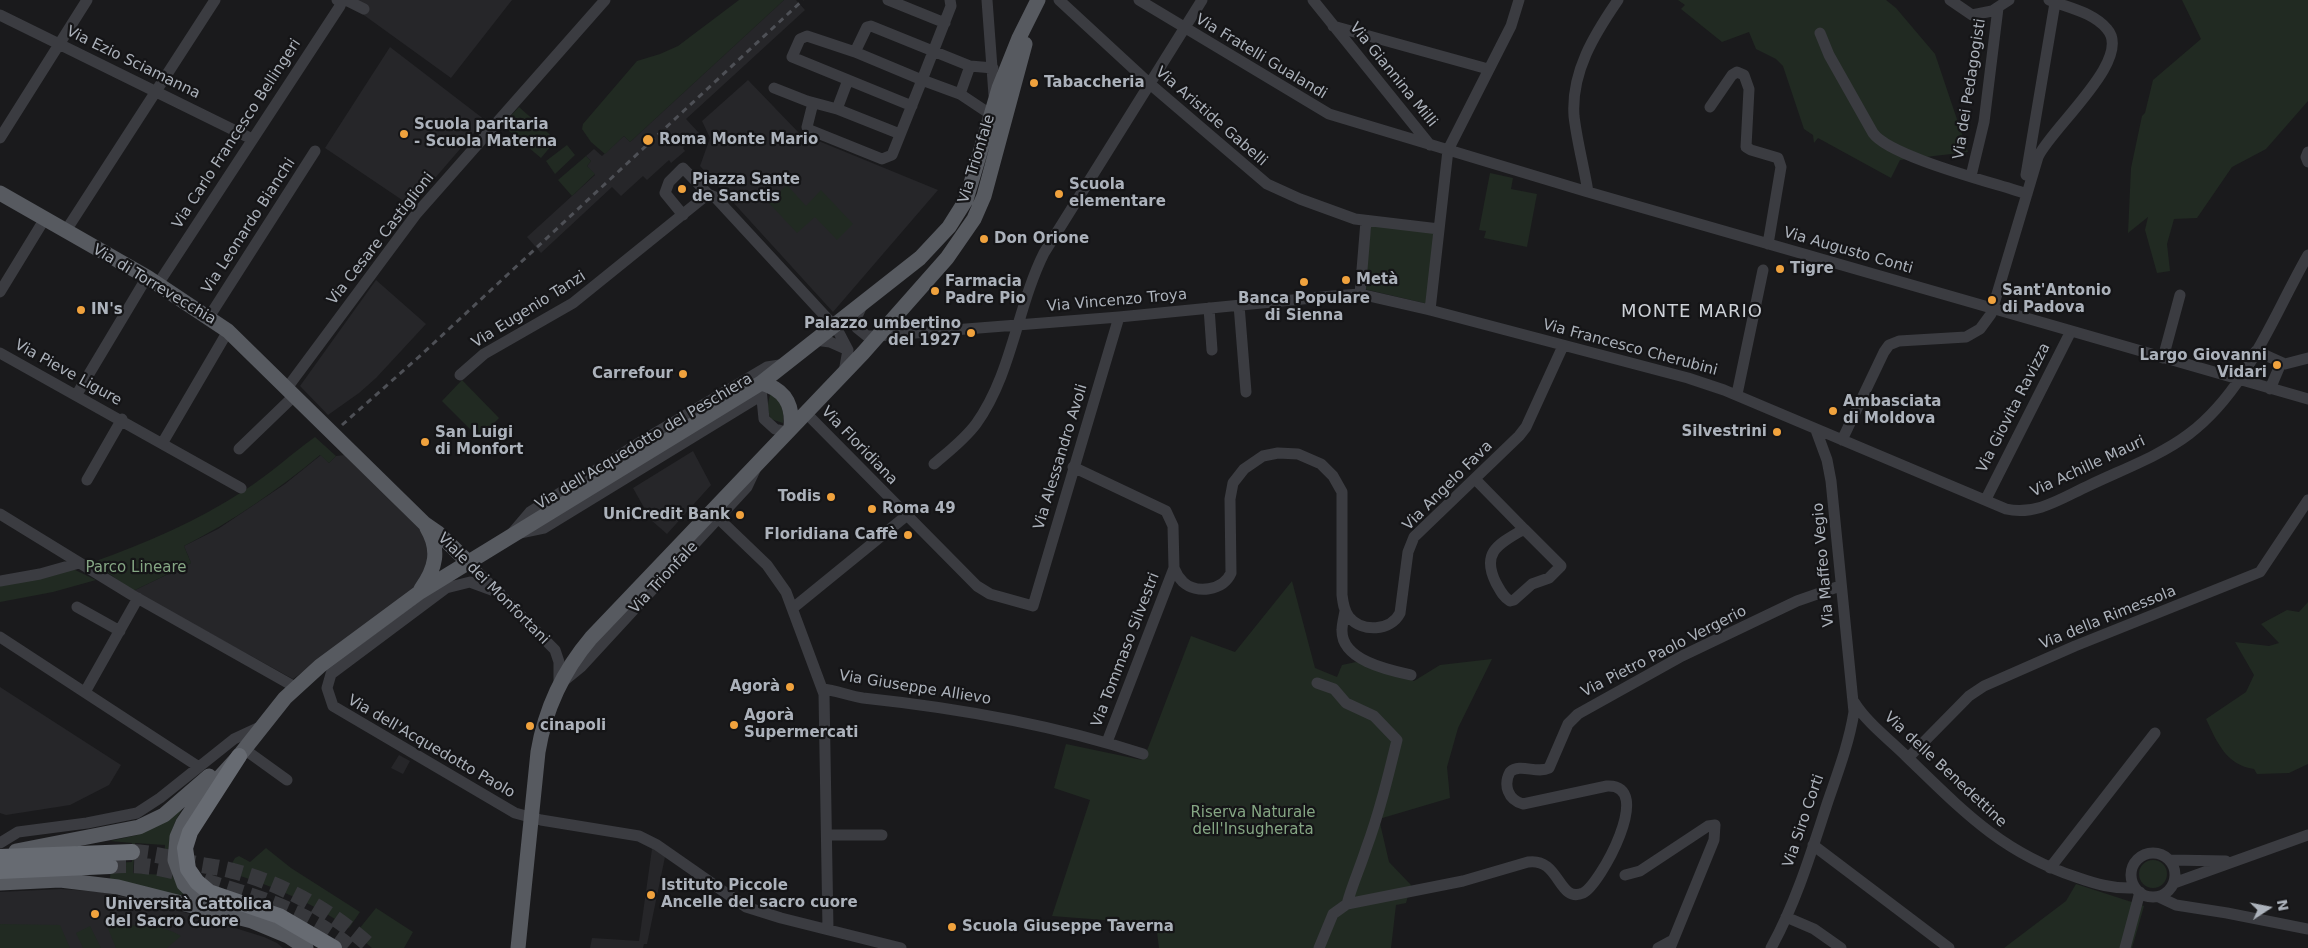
<!DOCTYPE html>
<html>
<head>
<meta charset="utf-8">
<style>
	body { margin:0 }
	#map { position:relative; width:2308px; height:948px; overflow:hidden; background:#1a1a1c; font-family:"DejaVu Sans",sans-serif }
	canvas { display:block }
	.north { position:absolute; left:2243px; top:883px; width:50px; height:50px; -webkit-text-stroke:4px #151517; paint-order:stroke; rotate:79deg; font-size:14px; font-weight:700; line-height:20px; text-align:center; color:#acb2bb }
	.north::after { content:''; display:block; margin:auto; width:18px; height:22px; background:#acb2bb; clip-path:polygon(50% 0,100% 100%,50% 72%,0 100%) }
</style>
</head>
<body>
<div id="map">
<canvas width="2308" height="948"></canvas>
<div class="north">N</div>
</div>
<script>
const c = document.querySelector('canvas').getContext('2d');
c.lineJoin = 'round';
function fillPath(path, color) { c.fillStyle = color; c.fill(path, 'evenodd'); }
function trace(path, color, width, dash) { c.strokeStyle = color; c.lineWidth = width; c.lineCap = dash ? 'butt' : 'round'; c.setLineDash(dash || []); c.stroke(path); }
function drawText(font, color, halo, rows, align = 'center') {
  c.font = font + ' "DejaVu Sans",sans-serif'; c.lineWidth = 4.5; c.setLineDash([]); c.textBaseline = 'middle'; c.strokeStyle = halo; c.fillStyle = color; for (const [text, x, y, turn = 0] of rows) {
    c.save(); c.translate(x, y); c.rotate((+turn || 0) * Math.PI / 180); c.textAlign = isNaN(turn) ? turn : align; if (halo) c.strokeText(text, 0, 0); c.fillText(text, 0, 0); c.restore();
  }
}
fillPath(new Path2D(`
	M343 0H512L451 78Z
	M784 0H796L805 10 686 119 699 133 683 148 685 151 671 163 669 160 647 180 643 176 621 196 612 187 541 253 527 237 595 175 587 166 591 161 586 156 594 149 602 156 624 136 630 142Z
	M390 47 485 120 411 206 325 148Z
	M748 80 799 133 938 190 833 312 700 166 710 138 702 121Z
	M376 280 426 324 376 378 359 393 328 415 300 386Z
	M693 451 711 485 667 534 651 520 633 488Z
	M321 455 329 463 336 456 345 455 420 528 427 537 429 563 413 592 293 679 133 591 191 563 184 546 218 529 285 484Z
	M0 687 121 765 109 785 70 805 6 815 0 813Z
	M399 755 410 761 403 774 391 768Z
	M652 849 666 852 647 944H644L643 948H590L592 938 639 941Z
	M61 889 102 892 161 905 264 937 277 943 283 948H0V892Z`), '#262629');
fillPath(new Path2D(`
	M739 0H784L630 142 624 136 605 154 591 142 582 129 583 124 637 61 660 54 678 46Z
	M1678 0H1886L1896 8 1935 54 1968 152 1900 160 1891 178 1818 138 1814 143 1813 135 1804 129 1783 66 1776 59 1756 49 1749 32 1722 42 1681 9 1685 5Z
	M2182 0H2308V101L2266 149 2232 167 2197 218 2174 219 2167 244 2170 271 2157 273 2145 230 2148 217 2128 233 2131 168 2142 116 2145 113 2153 80 2201 39Z
	M519 107 556 140 541 158 502 125Z
	M567 145 575 155 555 174 546 161Z
	M586 156 591 161 587 166 595 174 572 196 558 180Z
	M1490 173 1513 178 1511 189 1537 194 1527 247 1484 238 1486 231 1479 230Z
	M787 185 806 206 821 190 853 224 837 240 815 217 797 233 768 202Z
	M1371 225 1435 232 1428 304 1364 289Z
	M462 380 499 418 479 438 442 401Z
	M771 392C780 401 785 409 783 423L771 419C766 409 768 402 771 392Z
	M315 437 336 456 329 463 320 455C278 490 233 521 184 546L191 563 133 591 93 562C147 543 197 521 245 490 270 474 291 454 315 437Z
	M73 569 96 580 53 592 0 602V583Z
	M1292 581 1315 668 1337 677 1342 665 1356 662 1414 681 1440 665 1492 659 1458 728 1447 767 1450 798 1379 819 1389 862 1411 885 1406 903 1396 905 1391 948H1159L1156 924 1052 916 1090 800 1054 788 1066 744 1142 760 1148 748 1191 636 1235 652Z
	M2308 602V764L2289 773 2257 774 2254 769C2226 765 2217 742 2206 719L2246 692 2254 675 2235 642 2269 646 2279 643 2261 624 2287 610 2299 612Z
	M185 805C170 826 163 852 173 877 176 884 183 891 185 897L110 879 111 863 132 862V843L110 841 137 835ZM135 843 165 845 163 875 133 873Z
	M266 848 291 868 360 912 349 928C311 902 271 885 227 872L235 858 239 856 250 862Z
	M2139 874a14 14 0 1 1 28 0a14 14 0 1 1-28 0Z
	M2076 884 2144 906 2132 948H2004L2066 901Z
	M376 908 413 932 404 948H372L355 934Z
	M0 924 60 925 70 948H0Z
	M90 926 101 948H83L76 933Z
	M107 926C133 926 159 922 181 936L167 948H116Z`), '#212a22');
trace(new Path2D(`
	M132 852C153 853 171 858 192 863 205 866 219 867 233 871 284 884 333 912 372 948
	M110 866C148 862 179 872 214 884 266 900 309 913 351 948`), '#37383c', 16, [16, 8]);
trace(new Path2D(`
	M337 0 348 1 364 9
	M888 0 945 23
	M950 0 951 6 922 80 855 52 867 27 871 26 970 66
	M987 0 994 95
	M1059 0 1150 84 1267 184 1300 199 1355 219 1439 229
	M1139 0 1329 114 1588 192 2308 399
	M1313 0 1430 145
	M1950 0 1972 15 1992 11 2009 0
	M0 15 252 139
	M1333 26 1488 69
	M1820 33 1829 55 1873 133C1890 157 1995 183 2027 194
	M855 52 807 36 800 39 792 57 912 106
	M848 80 837 109 900 134
	M774 88 807 101 837 109
	M960 94 990 114
	M813 103 807 127 810 130 882 159 892 155 922 80 960 94 970 66 993 68
	M1710 107 1732 75 1737 72 1744 75 1749 89 1746 147 1751 150 1778 158 1781 167 1768 244
	M0 138 87 0
	M2308 152 2306 157 2308 162
	M2026 175 2055 3
	M1971 176 1984 122 1998 8
	M1588 192C1584 167 1577 142 1574 116 1571 72 1594 35 1618 0
	M708 194 715 197 837 329 848 350 844 372
	M65 232 215 0
	M158 284 340 6V2
	M0 292 44 220
	M1360 294 1366 221
	M862 305 856 319 857 328 867 336H877L1119 317 1333 296 1360 294 1430 310 1688 378 1724 390 2006 509C2036 516 2062 498 2088 486 2121 470 2160 456 2189 434 2247 390 2273 316 2308 255
	M1239 305 1246 392
	M1209 308 1212 350
	M1430 310 1448 150 1511 26 1519 0
	M209 317 315 151
	M815 340 830 342 848 350
	M2256 351 2285 364 2308 358
	M0 353 241 488
	M2163 358 2180 295
	M460 375 484 354 573 303 708 194 683 168 669 182 665 193 683 215
	M287 388 417 213 605 0
	M761 389 764 419 775 429 786 432
	M2270 389 2281 363
	M77 394 147 277
	M1737 394 1763 270
	M805 412 977 586 990 594 1033 606 1119 317
	M1842 440 1884 352 1889 345 1899 341 1966 337 1980 329 1991 314 2038 157C2051 128 2134 59 2107 29 2093 12 2068 8 2049 0
	M163 442 228 331
	M239 449 294 396
	M934 464C948 452 964 440 976 424 1012 374 1017 307 1044 253L1202 0
	M1073 467 1166 511 1173 526 1174 568C1176 573 1179 578 1183 582 1196 594 1223 591 1231 573L1230 499 1233 483 1244 469 1263 456 1278 453 1298 454 1321 464 1333 476 1342 492V595C1343 603 1344 611 1349 617 1362 633 1391 631 1400 613L1408 552 1414 537 1519 436 1526 427 1563 346
	M87 480 122 419
	M1476 480 1524 529
	M1986 499 2071 331
	M0 514 132 595 295 687
	M718 518 767 565 786 592 824 694 828 929
	M1524 529 1561 566 1549 578 1532 584 1514 600 1510 601C1503 597 1500 590 1496 583 1480 551 1501 543 1524 529Z
	M513 532 530 512 538 507 647 438 767 367 786 364
	M520 533 544 528 760 396
	M468 562 555 650 559 662V684
	M0 581 40 574 79 563
	M500 593 470 582 446 588 331 674 327 688 333 706 515 813 541 820 639 836 657 845 746 907 781 918 901 948
	M77 607 120 631
	M793 608 906 516
	M1345 611C1344 617 1342 624 1342 630 1341 660 1388 670 1411 675
	M0 637 199 767
	M565 680 581 667 747 487 755 470
	M1317 683 1334 689 1346 703 1374 716 1397 740C1388 777 1379 814 1366 849 1360 868 1352 885 1347 904
	M822 689C836 690 849 696 863 698 958 708 1051 724 1143 754
	M85 692 138 598
	M1854 702C1867 723 1890 740 1907 757 1962 810 2001 852 2076 877 2096 884 2113 889 2135 888
	M1107 742 1174 568
	M244 749 287 780
	M1908 758 1969 696 1984 686 2075 646 2260 572 2308 500
	M827 835H882
	M0 843 18 832 87 823 137 813 160 798 234 739 262 726
	M1813 845 1949 948
	M2131 875a22 22 0 1 1 44 0a22 22 0 1 1-44 0Z
	M2171 860 2226 861
	M2050 868 2155 733
	M1625 875 1640 871 1708 826 1715 825 1714 840 1670 948
	M2174 883 2308 835
	M2159 897 2176 905 2227 913 2308 929
	M1786 917 1814 929 1841 948
	M1319 948 1333 914 1347 904 1463 881 1528 862C1560 857 1558 904 1583 893 1600 885 1656 783 1607 786L1523 804C1508 800 1503 785 1510 772 1520 763 1537 774 1549 768L1568 724 1578 714 1682 656 1797 601 1840 586
	M1658 948 1671 941
	M1771 948C1796 903 1812 850 1828 801 1838 772 1849 743 1854 712L1831 481 1827 460 1816 430
	M2125 948 2140 892`), '#3b3c41', 11);
trace(new Path2D(`
	M0 193 147 277 228 331 425 524 438 533 468 562
	M761 383C784 389 793 404 791 427
	M421 589C436 568 440 550 427 528
	M16 851 139 827 164 815 209 776
	M0 883 60 880 118 887 252 921 288 936 306 948
	M223 913 199 899 184 884 175 860 177 837 183 823 198 801 239 756 285 698 320 666 420 592 761 383 920 258 949 227 966 200 999 88 1019 38 1038 0
	M518 948 538 752C545 710 563 671 591 638L863 353 947 258 974 219 984 196 1025 44`), '#575a60', 15);
trace(new Path2D(`
	M239 756 190 832 185 848 188 869 197 882 209 892 279 916 334 948
	M0 857 132 852
	M0 871 110 866`), '#676b72', 16);
trace(new Path2D(`
	M342 425 421 355 803 0`), '#4e5056', 3, [6, 5]);
for (const [x, y, r, color] of [
	[1034,83,5,"#f0a23d"],
	[404,134,5,"#f0a23d"],
	[648,140,6,"#f0a23d"],
	[682,189,5,"#f0a23d"],
	[1059,194,5,"#f0a23d"],
	[984,239,5,"#f0a23d"],
	[1780,269,5,"#f0a23d"],
	[1346,280,5,"#f0a23d"],
	[1304,282,5,"#f0a23d"],
	[935,291,5,"#f0a23d"],
	[1992,300,5,"#f0a23d"],
	[81,310,5,"#f0a23d"],
	[971,333,5,"#f0a23d"],
	[2277,365,5,"#f0a23d"],
	[683,374,5,"#f0a23d"],
	[1833,411,5,"#f0a23d"],
	[1777,432,5,"#f0a23d"],
	[425,442,5,"#f0a23d"],
	[831,497,5,"#f0a23d"],
	[872,509,5,"#f0a23d"],
	[740,515,5,"#f0a23d"],
	[908,535,5,"#f0a23d"],
	[790,687,5,"#f0a23d"],
	[734,725,5,"#f0a23d"],
	[530,726,5,"#f0a23d"],
	[651,895,5,"#f0a23d"],
	[95,914,5,"#f0a23d"],
	[952,927,5,"#f0a23d"]
]) { const dot = new Path2D(); dot.arc(x, y, r, 0, 2 * Math.PI); c.fillStyle = color; c.fill(dot); trace(dot, '#151517', 2); }
drawText('15px', '#acb2bb', '#151517', [
	["Via Fratelli Gualandi",1261,57,31],
	["Via Ezio Sciamanna",133,63,26],
	["Via Giannina Milli",1393,75,51],
	["Via dei Pedagogisti",1970,89,-81],
	["Via Aristide Gabelli",1211,117,41],
	["Via Carlo Francesco Bellingeri",237,134,-57],
	["Via Trionfale",977,159,-73],
	["Via Leonardo Bianchi",249,226,-57],
	["Via Cesare Castiglioni",381,239,-52],
	["Via Augusto Conti",1848,251,16],
	["Via di Torrevecchia",154,285,31],
	["Via Vincenzo Troya",1117,301,-5],
	["Via Eugenio Tanzi",529,310,-32],
	["Via Francesco Cherubini",1630,348,15],
	["Via Pieve Ligure",68,373,29],
	["Via Giovita Ravizza",2014,408,-63],
	["Via dell'Acquedotto del Peschiera",644,442,-31],
	["Via Floridiana",859,446,46],
	["Via Alessandro Avoli",1061,457,-73],
	["Via Achille Mauri",2088,467,-25],
	["Via Angelo Fava",1448,486,-45],
	["Via Maffeo Vegio",1824,565,-95],
	["Via Trionfale",664,578,-47],
	["Viale dei Monfortani",493,589,45],
	["Via della Rimessola",2108,618,-22],
	["Via Tommaso Silvestri",1126,650,-69],
	["Via Pietro Paolo Vergerio",1664,652,-27],
	["Via Giuseppe Allievo",915,688,9],
	["Via dell'Acquedotto Paolo",431,747,30],
	["Via delle Benedettine",1945,770,43],
	["Via Siro Corti",1804,821,-71]
]);
drawText('bold 15px', '#acb2bb', '#151517', [
	["Tabaccheria",1044,83],
	["Scuola paritaria",414,125],
	["- Scuola Materna",414,142],
	["Roma Monte Mario",659,140],
	["Piazza Sante",692,180],
	["de Sanctis",692,197],
	["Scuola",1069,185],
	["elementare",1069,202],
	["Don Orione",994,239],
	["Tigre",1790,269],
	["Metà",1356,280],
	["Farmacia",945,282],
	["Padre Pio",945,299],
	["Sant'Antonio",2002,291],
	["di Padova",2002,308],
	["Banca Populare",1304,299,"center"],
	["di Sienna",1304,316,"center"],
	["IN's",91,310],
	["Palazzo umbertino",961,324,"right"],
	["del 1927",961,341,"right"],
	["Largo Giovanni",2267,356,"right"],
	["Vidari",2267,373,"right"],
	["Carrefour",673,374,"right"],
	["Ambasciata",1843,402],
	["di Moldova",1843,419],
	["Silvestrini",1767,432,"right"],
	["San Luigi",435,433],
	["di Monfort",435,450],
	["Todis",821,497,"right"],
	["Roma 49",882,509],
	["UniCredit Bank",730,515,"right"],
	["Floridiana Caffè",898,535,"right"],
	["Agorà",780,687,"right"],
	["Agorà",744,716],
	["Supermercati",744,733],
	["cinapoli",540,726],
	["Istituto Piccole",661,886],
	["Ancelle del sacro cuore",661,903],
	["Università Cattolica",105,905],
	["del Sacro Cuore",105,922],
	["Scuola Giuseppe Taverna",962,927]
], 'left');
drawText('15px', '#85a684', '#151517', [
	["Parco Lineare",136,568],
	["Riserva Naturale",1253,813],
	["dell'Insugherata",1253,830]
]);
c.letterSpacing = '1px';
drawText('18px', '#cdd1d7', '#151517', [
	["MONTE MARIO",1692,312]
]);
c.letterSpacing = '0px';
</script>
</body>
</html>
